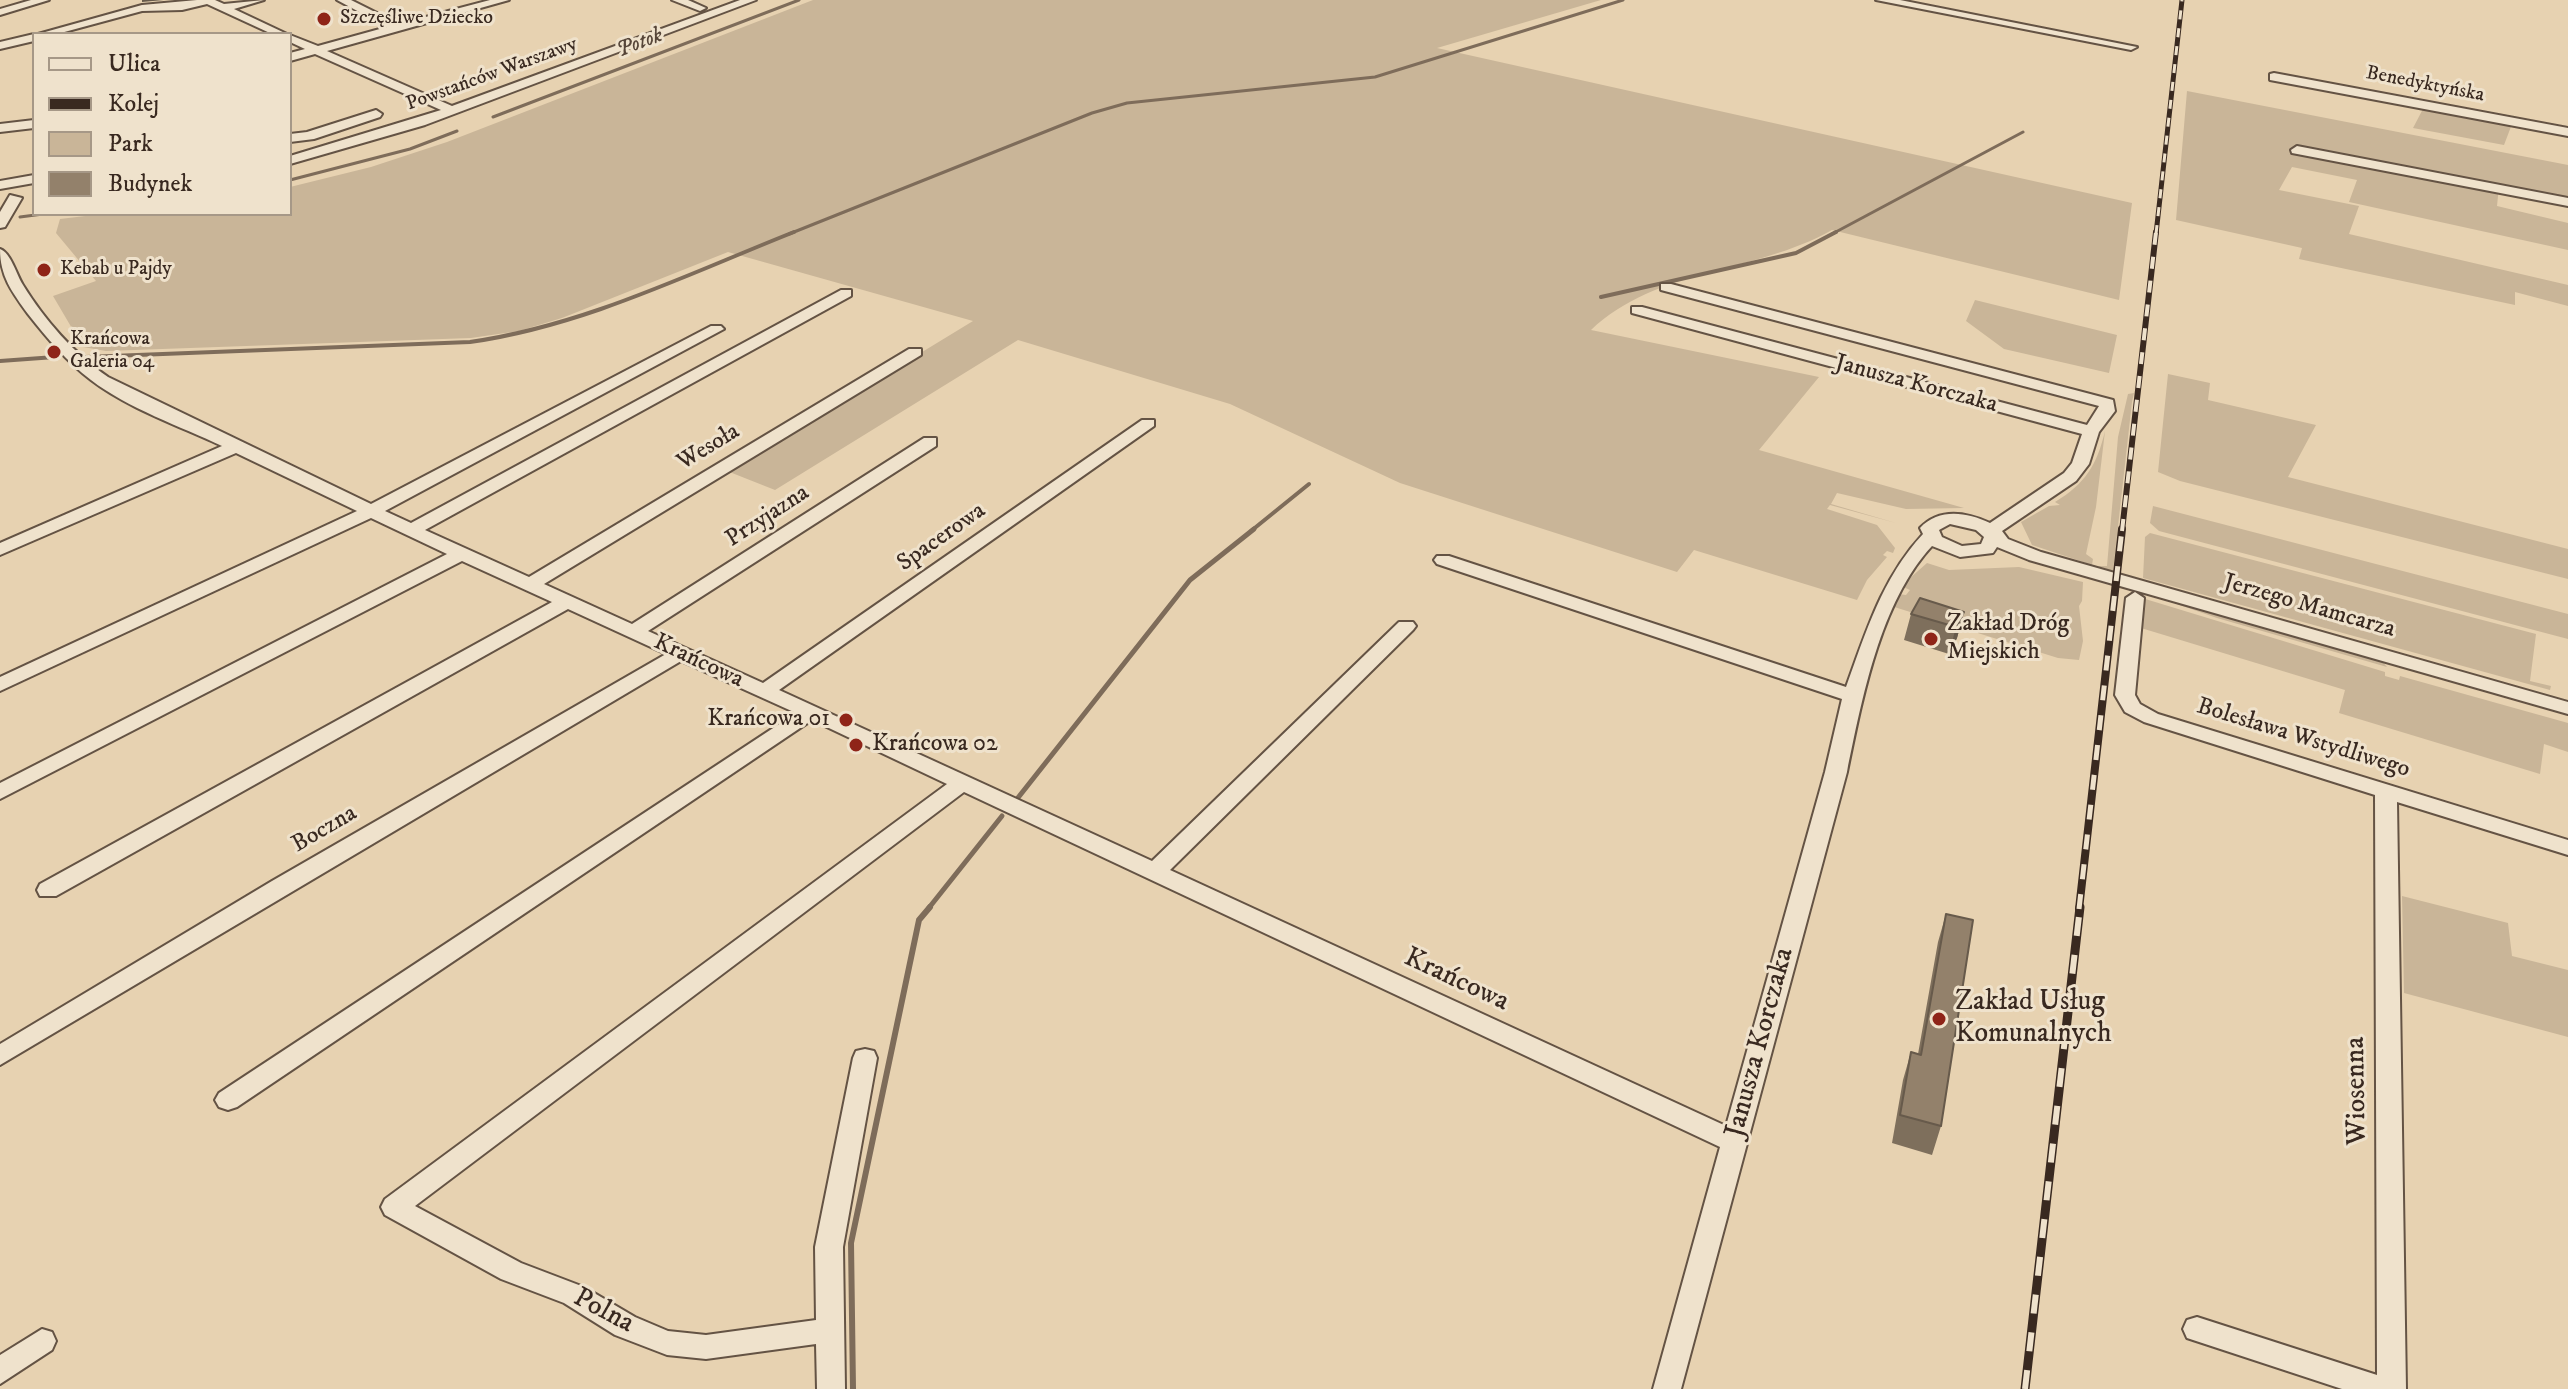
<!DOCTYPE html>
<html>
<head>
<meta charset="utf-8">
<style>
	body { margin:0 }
	#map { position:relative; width:2568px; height:1389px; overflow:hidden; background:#e7d2b1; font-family:"IM FELL DW Pica",serif }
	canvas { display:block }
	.legend { position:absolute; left:32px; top:32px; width:260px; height:184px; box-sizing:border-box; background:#efe2cc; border:2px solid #a69887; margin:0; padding:10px 14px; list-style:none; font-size:24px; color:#392920 }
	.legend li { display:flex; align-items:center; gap:16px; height:40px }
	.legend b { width:40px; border:2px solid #a69887 }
</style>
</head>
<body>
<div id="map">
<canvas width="2568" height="1389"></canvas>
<ul class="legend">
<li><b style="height:10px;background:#efe2cc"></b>Ulica</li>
<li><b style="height:10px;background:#392920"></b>Kolej</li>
<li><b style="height:22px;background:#c9b598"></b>Park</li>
<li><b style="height:22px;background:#93816b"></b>Budynek</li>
</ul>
</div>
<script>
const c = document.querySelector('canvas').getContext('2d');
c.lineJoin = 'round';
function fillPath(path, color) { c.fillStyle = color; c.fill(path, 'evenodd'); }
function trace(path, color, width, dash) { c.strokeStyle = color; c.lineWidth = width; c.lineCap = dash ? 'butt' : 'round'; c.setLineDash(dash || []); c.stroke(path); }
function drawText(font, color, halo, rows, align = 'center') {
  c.font = font + ' "IM FELL DW Pica",serif'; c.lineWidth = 6; c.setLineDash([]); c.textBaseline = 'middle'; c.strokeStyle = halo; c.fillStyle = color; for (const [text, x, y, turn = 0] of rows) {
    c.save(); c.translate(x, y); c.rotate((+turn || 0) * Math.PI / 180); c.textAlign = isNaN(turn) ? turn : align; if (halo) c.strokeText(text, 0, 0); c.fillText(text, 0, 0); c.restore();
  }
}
fillPath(new Path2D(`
	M813 0H1601L1437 48 2132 203 2119 300 1832 230C1754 274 1658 267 1591 330L1819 377 1759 450 1964 508 1906 509 1837 493 1831 504 1896 523 1830 505 1827 509 1877 525 1895 548 1893 553 1887 551 1883 555 1887 557 1867 580 1857 600 1694 550 1677 572 1400 483 1230 404 1018 340 775 490 727 471 973 321 728 252 562 318 519 331 471 338 106 351 83 347 53 296 96 281 56 233 60 219 102 214H290V187L371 167 447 142Z
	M2187 91 2568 165V198L2499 186 2497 206 2568 223V250L2349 202 2357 180 2292 167 2279 190 2359 206 2349 234 2568 285V306L2515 292V305L2299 259 2302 248 2176 220Z
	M2424 107 2512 124 2504 145 2413 128Z
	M1975 300 2117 335 2109 373 2004 349 1966 321Z
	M2168 374 2210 383 2208 400 2316 425 2288 477 2568 549V579L2180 481 2158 472Z
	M2134 393 2132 402 2113 571 2097 566H2107L2118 437 2128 394Z
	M2105 431 2096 507 2086 554 2093 559 2092 565 2032 545 2021 522 2049 506 2060 505 2055 502C2085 484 2097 465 2105 431Z
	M2153 506 2568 614V639L2159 531 2150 523Z
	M2150 533 2536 634 2530 681 2551 686 2550 690 2143 578 2145 537Z
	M1927 563 1949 570 2019 567 2083 582 2082 601 2079 606 2083 641 2079 660 2058 658 1891 606 1897 594 1906 595 1910 590 1901 586Z
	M2145 593 2381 660 2387 667 2217 618Z
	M2142 598 2385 672V676L2399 680 2400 676 2568 723V752L2544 744 2540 774 2339 713 2345 690 2141 628 2138 626Z
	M2402 896 2508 923 2512 956 2568 970V1037L2404 993Z`), '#c9b598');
trace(new Path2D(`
	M493 117 799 0
	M290 180 410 149 457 131
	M20 217 43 214
	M789 234 1092 113 1127 103 1375 77 1623 0
	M1832 234 2023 132`), '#7e6c5a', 3);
trace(new Path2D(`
	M1601 297 1796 253 1836 232
	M86 357 470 342C583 326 688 274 794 232
	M0 361 55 357
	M1251 531 1309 484`), '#7e6c5a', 4);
trace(new Path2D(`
	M1017 799 1190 580 1254 529
	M928 909 1002 816`), '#7e6c5a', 5);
trace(new Path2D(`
	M853 1389 851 1243 919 920 930 907`), '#7e6c5a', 6);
const minor = new Path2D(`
	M31 0H49L0 15V9Z
	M197 0H215L224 4 264 0 234 9 287 34H272L207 4 182 10 142 11 57 34H38L142 5Z
	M337 0H351L399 24 490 0H509L327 51 452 106 740 0H756L425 125 290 164V156L441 110 315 54 290 61V53L305 49 290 42V35L318 46 387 27Z
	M672 0H688L706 8 700 11Z
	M1876 0H1900L2137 47 2131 50Z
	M34 34V41L0 49V42Z
	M2274 73 2568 128V136L2270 80V74Z
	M376 110 382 114 380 117 314 139 290 142V134L307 132Z
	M34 120V128L0 132V124Z
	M2297 146 2568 198V206L2292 153 2291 150Z
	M34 175V183L0 189V181Z
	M10 195 22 198 5 227 0 228V212Z
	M0 249C11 253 16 274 23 285 44 319 74 354 108 377L371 504 711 326H721L724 329 385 511 411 523 841 290H851V296L425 530 529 577 909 349H921V355L544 584 632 624 924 438H936V446L648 631 763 683 1142 420H1154V426L779 690 1152 861 1399 622H1413L1416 626 1413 630 1170 870 1726 1126 1825 772 1842 699 1437 564 1434 560 1437 556H1449L1846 687C1866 632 1882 578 1923 534L1920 528C1939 508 1966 512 1990 523L2064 473 2072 463 2082 434 1632 313V307H1642L2087 425 2099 406 1661 290V284H1671L2113 400 2115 411 2099 432 2089 464 2076 481 2002 531 2008 539 2041 552 2568 702V714L2029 560 1997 547 1993 553 1960 557 1932 546C1880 602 1862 699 1847 772L1681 1389H1653L1720 1147 964 792 415 1206 521 1263 584 1287 635 1317 668 1331 706 1335 816 1320 815 1247 853 1058 856 1051 865 1049 874 1051 877 1058 843 1247 845 1389H817L816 1344 706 1359 667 1355 615 1335 564 1303 501 1279 385 1215 381 1207 385 1199 947 784 812 720 237 1107 228 1110 219 1107 215 1100 219 1093 796 713 681 661 0 1065V1044L272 881 666 654 568 609 56 896H40L37 890 40 884 552 602 462 561 0 799V783L447 554 371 518 0 691V677L357 511 236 453 0 555V543L222 446C182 427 127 408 91 380 67 362 47 338 28 314 12 292 0 276 0 249ZM1950 524 1976 530 1984 537 1981 544 1962 546 1942 537 1939 530Z
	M2135 592 2144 598 2135 695 2140 704 2158 714 2568 840V855L2397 802 2406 1389H2342L2187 1338 2183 1329 2187 1320 2197 1317 2377 1375 2375 795 2144 722 2125 712 2115 695 2126 598Z
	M42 1329 52 1332 56 1341 52 1350 0 1384V1355Z`);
trace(minor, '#645344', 4);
fillPath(minor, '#efe2cc');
const railFar3 = new Path2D(`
	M2156 234 2182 0`);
const railFar2 = new Path2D(`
	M2122 531 2156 232`);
const railFar1 = new Path2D(`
	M2079 909 2122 529`);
const rail = new Path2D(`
	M2025 1389 2080 907`);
trace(railFar3, '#392920', 5);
trace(railFar2, '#392920', 6);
trace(railFar1, '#392920', 8);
trace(rail, '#392920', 9);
trace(railFar3, '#efe2cc', 3, [9]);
trace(railFar2, '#efe2cc', 4, [12]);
trace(railFar1, '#efe2cc', 5, [15]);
trace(rail, '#efe2cc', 6, [19]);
fillPath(new Path2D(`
	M1964 612 1957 638 1949 654 1904 640 1911 614Z
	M1946 914 1941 1126 1932 1155 1892 1143 1903 1080 1911 1052 1918 1054 1938 942Z`), '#7e6f5c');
fillPath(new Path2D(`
	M142 0H164L142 2Z
	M1964 612 1957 638 1949 654 1956 627Z`), '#675a4b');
const building = new Path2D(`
	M1920 598 1964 612 1956 627 1911 614Z
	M1946 914 1973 920 1941 1126 1900 1115 1911 1052 1921 1055Z`);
fillPath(building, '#93816b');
trace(building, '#675a4b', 2);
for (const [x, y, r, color] of [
	[324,19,8,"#8f2418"],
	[44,270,8,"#8f2418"],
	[54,352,8,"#8f2418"],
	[1931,639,8,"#8f2418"],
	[846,720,8,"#8f2418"],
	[856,745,8,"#8f2418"],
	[1939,1019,8,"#8f2418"]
]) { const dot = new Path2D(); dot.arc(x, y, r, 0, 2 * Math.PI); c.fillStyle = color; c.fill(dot); trace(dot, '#efe2cc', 3); }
drawText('20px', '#392920', '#efe2cc', [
	["Szczęśliwe Dziecko",340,19],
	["Kebab u Pajdy",60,270],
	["Krańcowa",70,340],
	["Galeria 04",70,363]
], 'left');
drawText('20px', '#392920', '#efe2cc', [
	["Powstańców Warszawy",492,75,-20],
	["Benedyktyńska",2425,85,11]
]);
drawText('italic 22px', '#564538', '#efe2cc', [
	["Potok",640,44,-21]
]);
drawText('24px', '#392920', '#efe2cc', [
	["Janusza Korczaka",1916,385,15],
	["Wesoła",709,448,-31],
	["Przyjazna",768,517,-33],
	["Spacerowa",942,538,-35],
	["Jerzego Mamcarza",2309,607,16],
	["Krańcowa",698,662,25],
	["Bolesława Wstydliwego",2303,739,17],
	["Boczna",325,830,-30]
]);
drawText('24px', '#392920', '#efe2cc', [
	["Zakład Dróg",1947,625],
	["Miejskich",1947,653],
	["Krańcowa 01",830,720,"right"],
	["Krańcowa 02",872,745]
], 'left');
drawText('28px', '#392920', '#efe2cc', [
	["Krańcowa",1456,981,25],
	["Janusza Korczaka",1761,1043,-75],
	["Wiosenna",2358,1091,-91],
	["Polna",603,1312,28]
]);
drawText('28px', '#392920', '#efe2cc', [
	["Zakład Usług",1955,1003],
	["Komunalnych",1955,1035]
], 'left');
</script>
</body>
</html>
